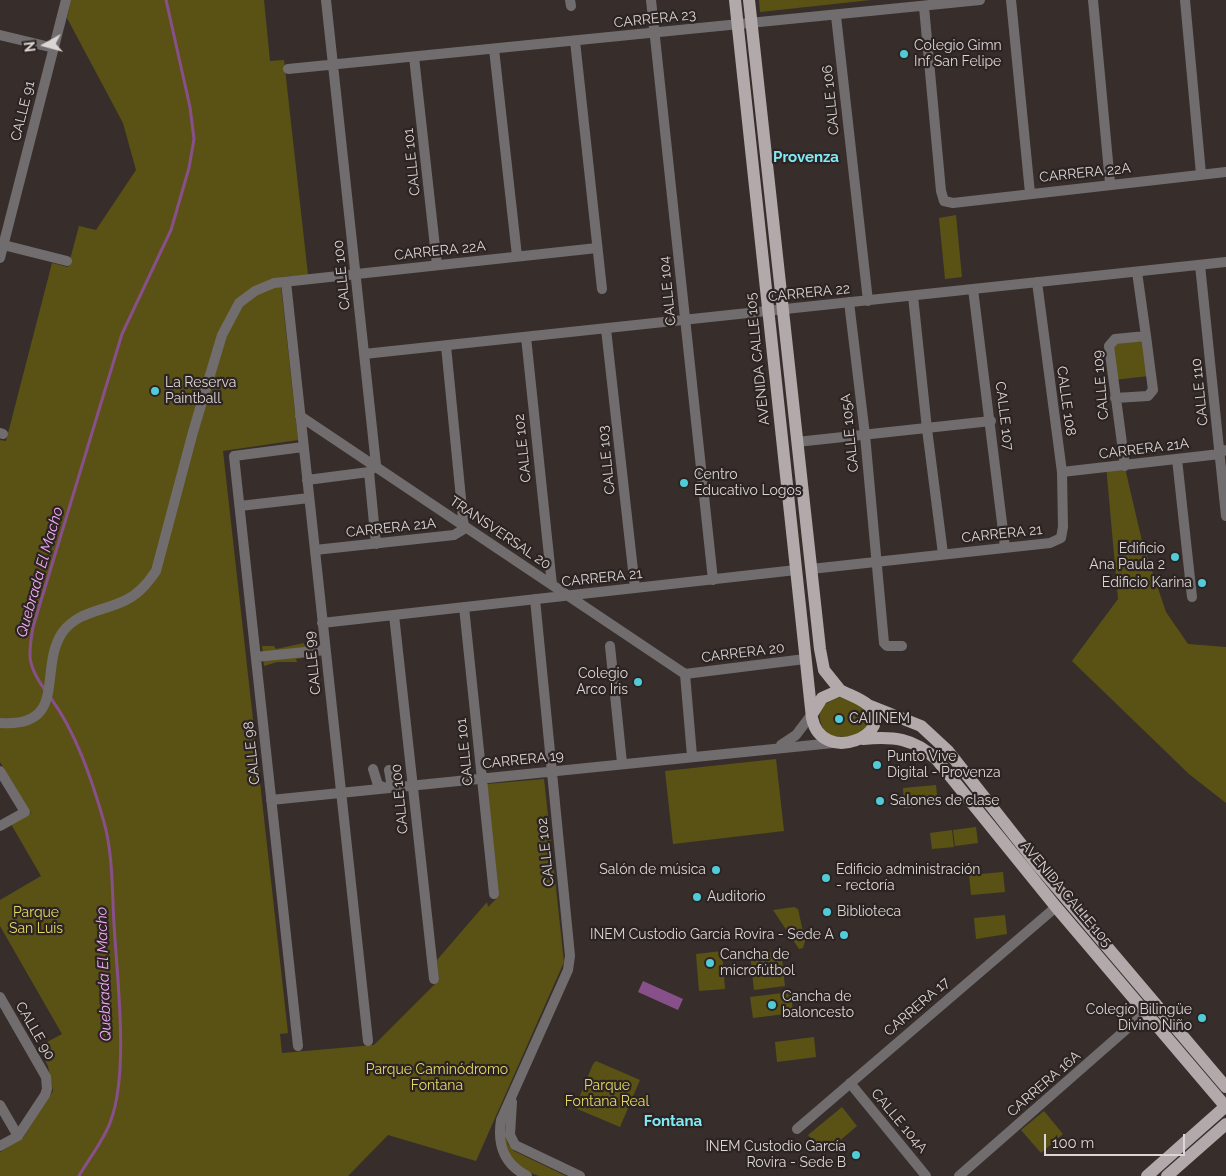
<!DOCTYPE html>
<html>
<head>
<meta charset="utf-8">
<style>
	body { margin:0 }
	#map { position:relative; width:1226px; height:1176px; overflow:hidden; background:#372e2c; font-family:Raleway,sans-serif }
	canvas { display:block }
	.north { position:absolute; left:20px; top:20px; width:50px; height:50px; -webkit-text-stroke:4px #2c2422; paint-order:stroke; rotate:263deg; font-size:14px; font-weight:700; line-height:20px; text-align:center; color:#dbd5d4 }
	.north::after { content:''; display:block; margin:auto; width:18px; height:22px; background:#dbd5d4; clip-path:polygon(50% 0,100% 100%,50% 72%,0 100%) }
	.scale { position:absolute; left:1044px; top:1134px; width:141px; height:22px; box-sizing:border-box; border:2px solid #dbd5d4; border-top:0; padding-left:6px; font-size:15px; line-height:18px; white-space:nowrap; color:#dbd5d4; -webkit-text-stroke:4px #2c2422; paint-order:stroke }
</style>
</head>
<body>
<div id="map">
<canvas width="1226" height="1176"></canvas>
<div class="north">N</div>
<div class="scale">100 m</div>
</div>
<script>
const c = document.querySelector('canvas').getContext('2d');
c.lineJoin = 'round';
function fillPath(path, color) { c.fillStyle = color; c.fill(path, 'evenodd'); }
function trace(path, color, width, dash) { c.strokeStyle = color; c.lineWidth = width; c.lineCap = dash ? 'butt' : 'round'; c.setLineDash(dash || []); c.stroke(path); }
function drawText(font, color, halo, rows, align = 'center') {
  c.font = font + ' Raleway,sans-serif'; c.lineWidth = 4.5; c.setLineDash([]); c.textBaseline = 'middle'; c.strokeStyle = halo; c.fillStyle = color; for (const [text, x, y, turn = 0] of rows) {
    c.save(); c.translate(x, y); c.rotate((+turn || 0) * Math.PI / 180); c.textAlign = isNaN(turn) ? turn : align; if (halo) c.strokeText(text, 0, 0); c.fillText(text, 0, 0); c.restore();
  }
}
fillPath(new Path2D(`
	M71 0H264L270 61 284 60 308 275 280 277 298 440 223 451 288 1033 280 1034 282 1053 374 1045 439 980 437 960 487 902 488 907 499 896 487 784 544 779 564 962 476 1161 388 1135 348 1176H0V1152L23 1138 53 1091 48 1066 38 1047 62 1034 0 926V900L41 876 11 824 31 813 0 762V440L6 441 52 263 68 267 79 226 96 230 136 170 123 123 67 18Z
	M759 0H871L760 12Z
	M956 215 962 277 945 279 939 218Z
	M1145 339 1149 376 1113 380 1109 343Z
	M1106 465 1125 468 1142 541 1166 612 1188 644 1226 647V803L1189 774 1072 661 1118 599Z
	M304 643V645L319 644 321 655 317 656 318 659 309 660V657L296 659 297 662H277L264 666 262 646H274L276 649Z
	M840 697 863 706 870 722 867 729 850 737 826 736C817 713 814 707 840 697Z
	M776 759 784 831 673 844 665 771Z
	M936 785 938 805 904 808 903 788Z
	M976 827 978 843 955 846 953 830Z
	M952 830 954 847 932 849 930 833Z
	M1003 872 1005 892 971 895 969 875Z
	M794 907 798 909 805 941 803 948 799 949 773 910Z
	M1005 915 1007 934 976 939 974 918Z
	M722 951 725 989 699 991 696 954Z
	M781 951 783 968 752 971 750 955Z
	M783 970 785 986 754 990 752 973Z
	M791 992 793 1013 753 1018 750 997Z
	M814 1037 816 1057 777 1062 775 1042Z
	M596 1061 640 1080 620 1127 575 1108 593 1064Z
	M842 1107 857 1126 824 1154 808 1135Z
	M1044 1111 1063 1134 1041 1153 1021 1130Z
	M505 1127 508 1144 514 1151 566 1176C558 1176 547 1176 539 1176 516 1169 500 1150 505 1127Z`), '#5a5214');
fillPath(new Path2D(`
	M643 981 683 999 678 1010 638 992Z`), '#88508a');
trace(new Path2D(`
	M45 690C27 665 28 656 33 627L122 334 171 230 189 168 194 139 190 107 166 0
	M50 697C76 732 92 780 104 822 113 854 112 891 114 924 117 978 129 1070 111 1120 105 1139 89 1158 79 1176`), '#88508a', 3);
trace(new Path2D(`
	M326 0 376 465
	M570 0 571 6
	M651 0 713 580
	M1011 0 1030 193
	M1093 0 1110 183
	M1185 0 1201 174
	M924 7 941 191 944 201 953 203 1226 172
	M836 16 868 301
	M0 35 54 48
	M575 41 602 289
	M494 49 517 256
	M414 57 437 265
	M288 69 980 0
	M0 244 67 261
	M0 258 66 0
	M1200 265 1226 516
	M286 282 368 1041
	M973 289 1005 547
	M913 296 927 429 943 554
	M849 302 865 435 884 643 887 646H902
	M606 329 635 588
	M526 337 552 585
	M364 354 1226 262
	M1115 398 1148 396 1153 390 1146 336
	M300 416 685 674
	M0 433 3 434
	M797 442 991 421
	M1177 459 1192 597
	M376 465 369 472 376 544
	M1125 466 1109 346 1115 339 1146 336 1137 272
	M1062 472 1220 454 1224 450
	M307 480 369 472
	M240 506 309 498
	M315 550 454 535 464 529 446 346
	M811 569 1050 543 1061 538 1063 527 1062 472 1037 282
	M464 607 494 894
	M394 615 434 979
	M322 623 796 570
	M610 646 622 763
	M256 657 325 650
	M685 674 805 659
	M685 674 692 756
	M0 723C69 728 38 669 62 633 77 611 105 611 126 600 139 594 148 583 156 571L193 432 222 335 239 303 255 291 274 283 597 248
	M781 745 796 735 812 714
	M373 769 378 785 386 788
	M389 770 391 782 395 787
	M0 771 25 812 0 826
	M271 800 833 743
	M0 997 46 1077 47 1089 45 1095 18 1136 0 1146
	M298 1046 234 456 303 447
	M850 1083 926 1176
	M512 1102 510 1135 515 1145 580 1176
	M0 1105 18 1136
	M797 1129 1056 907
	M527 1176C504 1164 497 1145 501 1120L568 970 570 956 535 599
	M959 1176 1146 1012`), '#716d6e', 10);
trace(new Path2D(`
	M735 0 812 718C822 767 899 733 868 705 860 698 849 695 840 690L822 698 812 714
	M749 0 820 649 824 670 840 690
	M868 705 921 726 948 751 1036 863 1226 1087
	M863 739C893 736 914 738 937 760L1056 907 1226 1107
	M1147 1176 1226 1106
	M1167 1176 1226 1124`), '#b2a9ab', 12);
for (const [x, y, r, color] of [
	[904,54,5,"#52cbd8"],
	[155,391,5,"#52cbd8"],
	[684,483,5,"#52cbd8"],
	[1175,557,5,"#52cbd8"],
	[1202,583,5,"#52cbd8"],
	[638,682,5,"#52cbd8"],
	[839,719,5,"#52cbd8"],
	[877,765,5,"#52cbd8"],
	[880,801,5,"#52cbd8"],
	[716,870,5,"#52cbd8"],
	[826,878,5,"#52cbd8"],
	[697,897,5,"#52cbd8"],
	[827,912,5,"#52cbd8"],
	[844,935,5,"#52cbd8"],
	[710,963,5,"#52cbd8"],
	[772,1005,5,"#52cbd8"],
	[1202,1018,5,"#52cbd8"],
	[856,1155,5,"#52cbd8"]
]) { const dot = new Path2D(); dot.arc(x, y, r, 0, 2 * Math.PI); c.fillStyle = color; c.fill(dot); trace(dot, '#2c2422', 2); }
drawText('14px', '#dbd5d4', '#2c2422', [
	["CARRERA 23",655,19,-6],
	["CALLE 106",831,100,-96],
	["CALLE 91",23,111,-76],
	["CALLE 101",412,162,-96],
	["CARRERA 22A",1085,173,-6],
	["CARRERA 22A",440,251,-6],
	["CALLE 100",342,275,-96],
	["CALLE 104",668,291,-96],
	["CARRERA 22",809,293,-6],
	["AVENIDA CALLE 105",758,359,-96],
	["CALLE 109",1101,385,-95],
	["CALLE 110",1200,392,-96],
	["CALLE 108",1066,401,82],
	["CALLE 107",1004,416,83],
	["CALLE 105A",850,433,-96],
	["CALLE 102",523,448,-96],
	["CARRERA 21A",1144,449,-7],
	["CALLE 103",607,460,-96],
	["CARRERA 21A",391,528,-6],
	["TRANSVERSAL 20",500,533,34],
	["CARRERA 21",1002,534,-6],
	["CARRERA 21",602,578,-6],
	["CARRERA 20",743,653,-7],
	["CALLE 99",313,663,-96],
	["CALLE 101",465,752,-96],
	["CALLE 98",252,753,-96],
	["CARRERA 19",523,760,-6],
	["CALLE 100",400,799,-96],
	["CALLE 102",546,852,-96],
	["AVENIDA CALLE 105",1066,894,50],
	["CARRERA 17",917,1007,-41],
	["CALLE 90",35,1031,60],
	["CARRERA 16A",1044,1084,-41],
	["CALLE 104A",899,1121,50]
]);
drawText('14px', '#dbd5d4', '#2c2422', [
	["Colegio Gimn",914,46],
	["Inf San Felipe",914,62],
	["La Reserva",165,383],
	["Paintball",165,399],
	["Centro",694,475],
	["Educativo Logos",694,491],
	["Edificio",1165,549,"right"],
	["Ana Paula 2",1165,565,"right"],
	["Edificio Karina",1192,583,"right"],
	["Colegio",628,674,"right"],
	["Arco Iris",628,690,"right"],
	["CAI INEM",849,719],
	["Punto Vive",887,757],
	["Digital - Provenza",887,773],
	["Salones de clase",890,801],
	["Salón de música",706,870,"right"],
	["Edificio administración",836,870],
	["- rectoría",836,886],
	["Auditorio",707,897],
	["Biblioteca",837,912],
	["INEM Custodio García Rovira - Sede A",834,935,"right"],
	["Cancha de",720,955],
	["microfútbol",720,971],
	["Cancha de",782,997],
	["baloncesto",782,1013],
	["Colegio Bilingüe",1192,1010,"right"],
	["Divino Niño",1192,1026,"right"],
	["INEM Custodio García",846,1147,"right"],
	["Rovira - Sede B",846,1163,"right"]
], 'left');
drawText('14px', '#e6d862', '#2c2422', [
	["Parque",36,913],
	["San Luis",36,929],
	["Parque Caminódromo",437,1070],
	["Fontana",437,1086],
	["Parque",607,1086],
	["Fontana Real",607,1102]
]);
drawText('bold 15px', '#80ebf7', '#2c2422', [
	["Provenza",806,157],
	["Fontana",673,1121]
]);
drawText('italic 15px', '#f9aafb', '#2c2422', [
	["Quebrada El Macho",40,572,-74],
	["Quebrada El Macho",104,974,-92]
]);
</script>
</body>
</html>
